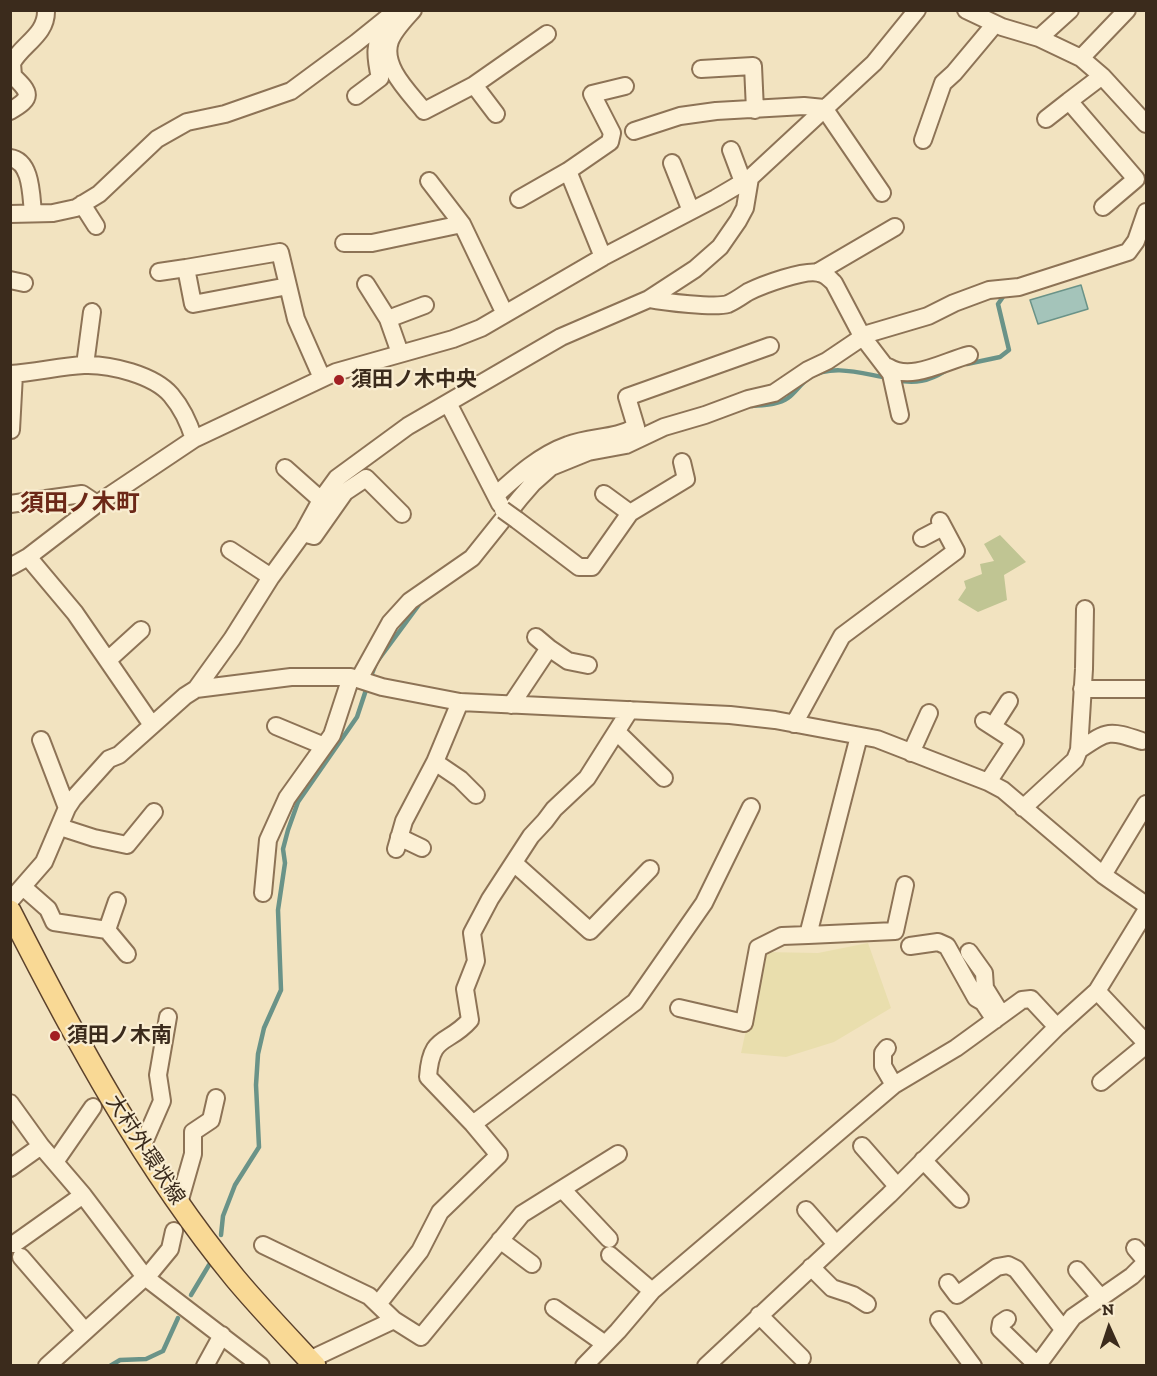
<!DOCTYPE html>
<html>
<head>
<meta charset="utf-8">
<style>
	body { margin:0 }
	#map { position:relative; width:1157px; height:1376px; overflow:hidden; background:#f2e3c0; font-family:"Zilla Slab",serif }
	canvas { display:block }
	.frame { position:absolute; inset:0; border:12px solid #3b2b1c; pointer-events:none }
	.north { position:absolute; left:1079px; top:1298px; width:60px; height:60px; -webkit-text-stroke:4px #f9edd1; paint-order:stroke; rotate:357deg; font-size:16px; font-weight:700; line-height:24px; text-align:center; color:#3b2b1c }
	.north::after { content:''; display:block; margin:auto; width:21px; height:27px; background:#3b2b1c; clip-path:polygon(50% 0,100% 100%,50% 72%,0 100%) }
</style>
</head>
<body>
<div id="map">
<canvas width="1157" height="1376"></canvas>
<div class="frame"></div>
<div class="north">N</div>
</div>
<script>
const c = document.querySelector('canvas').getContext('2d');
c.lineJoin = 'round';
function fillPath(path, color) { c.fillStyle = color; c.fill(path, 'evenodd'); }
function trace(path, color, width, dash) { c.strokeStyle = color; c.lineWidth = width; c.lineCap = dash ? 'butt' : 'round'; c.setLineDash(dash || []); c.stroke(path); }
function drawText(font, color, halo, rows, align = 'center') {
  c.font = font + ' "Zilla Slab","Noto Sans JP",serif'; c.lineWidth = 4.5; c.setLineDash([]); c.textBaseline = 'middle'; c.strokeStyle = halo; c.fillStyle = color; for (const [text, x, y, turn = 0] of rows) {
    c.save(); c.translate(x, y); c.rotate((+turn || 0) * Math.PI / 180); c.textAlign = isNaN(turn) ? turn : align; if (halo) c.strokeText(text, 0, 0); c.fillText(text, 0, 0); c.restore();
  }
}
fillPath(new Path2D(`
	M868 943 891 1008 834 1042 786 1057 741 1053 763 952 818 953Z`), '#e9dead');
fillPath(new Path2D(`
	M1000 535 1026 562 1004 575 1007 600 978 612 958 600 966 588 964 581 982 574 980 564 994 561 984 544Z`), '#c0c593');
const water = new Path2D(`
	M1081 285 1088 309 1038 324 1030 300Z`);
fillPath(water, '#a4c4ba');
trace(water, '#6a9388', 1.5);
trace(new Path2D(`
	M967 364 1000 357 1009 350 998 304 1005 294
	M896 380C915 384 929 381 945 371
	M752 406C763 405 778 405 788 398 796 392 801 383 809 378 832 363 863 374 888 378
	M370 679 376 663 421 602
	M221 1235 223 1216 235 1185 259 1147 256 1085 258 1054 264 1028 281 990 278 910 285 863 283 849 288 830 298 802 357 717 367 687
	M191 1295 209 1265
	M110 1366 120 1360 146 1359 163 1351 178 1318`), '#6a9388', 4.5);
const minor = new Path2D(`
	M413 10C405 19 394 30 390 41 381 67 410 93 424 111L474 85 547 34
	M966 10 1002 27 1039 38 1081 58 1102 76 1146 124
	M1039 38 1070 10
	M1081 58 1127 10
	M701 69 753 66 755 110
	M1102 76 1069 101 1136 179 1103 207
	M474 85 496 114
	M356 96 380 78C375 55 374 45 385 23
	M824 108 882 193
	M10 111C33 98 31 93 13 76L12 63C22 44 47 35 46 10
	M1046 119 1069 101
	M634 131 680 116 716 111 804 106 824 108
	M923 140 943 83 954 73 995 24
	M731 150 743 182
	M10 158C32 161 31 196 33 213
	M672 163 691 211
	M568 171 603 257
	M429 181 462 224 505 314
	M519 199 568 171 610 142 612 133 592 94 625 86
	M82 204 96 226
	M10 214 53 213 76 208 99 194 157 139 187 122 225 114 291 91 356 43 397 10
	M344 243H372L462 224
	M159 272 186 268
	M818 272 895 227
	M10 280 24 283
	M366 284 388 319
	M288 286 193 304 186 268 280 252 296 319 322 378
	M649 299C664 302 715 308 728 304 735 301 742 296 748 292 762 285 805 269 819 273 826 274 830 279 834 283L862 336 891 374 900 415
	M400 353 388 319 425 305
	M85 365 92 312
	M888 367C911 382 945 361 969 355
	M10 374C35 373 60 366 84 365 110 364 154 375 171 395 182 408 189 423 194 439
	M448 403 500 504
	M11 430 14 374
	M285 468 321 500
	M604 494 630 513
	M496 495C518 475 540 455 568 445 591 436 615 439 636 427L627 397 770 346
	M10 504 82 494 97 504
	M517 520 579 567H592L630 513 686 479 682 462
	M303 533 314 536 345 492 366 478 402 514
	M922 538 943 527
	M230 550 271 577
	M28 557 75 613 152 725
	M10 567 28 557 97 504 194 439 336 372 453 339 481 328 603 257 716 198 750 178 874 63 917 10
	M536 637 549 648
	M108 660 141 630
	M359 679 390 623 410 601 472 558 520 498 533 483 551 467 588 452 626 445 664 427 705 415 748 399 774 393 808 370 827 361 867 334 928 316 954 303 989 290 1019 287 1128 252 1136 241 1146 212
	M196 689 291 677H351L382 687 460 702 730 715 775 720 877 739 988 782 1003 790 1103 875 1146 905
	M1082 689H1146
	M460 702 435 762 460 779 476 795
	M511 705 549 648 568 661 588 665
	M984 721 1015 741 988 782
	M794 724 842 636 956 551 940 521
	M276 726 324 746
	M993 726 1009 701
	M617 732 664 778
	M859 736 808 935 895 931 905 885
	M41 740 67 808
	M1079 750C1109 730 1108 730 1142 741
	M911 753 929 713
	M1023 808 1075 760 1079 750 1084 669 1085 609
	M60 827 94 838 127 845 154 812
	M399 837 422 848
	M396 849 404 821 435 762
	M514 863 590 931 650 869
	M1103 875 1146 804
	M23 887 48 909 54 922 107 930 127 954
	M263 893 268 840 287 798 332 735 351 677
	M10 901 44 862 67 808 73 799 109 759 119 755 185 696 196 689 232 639 271 577 303 533 321 500 337 478 408 426 561 337 649 299 695 269 720 247 738 221 745 208 750 178
	M107 930 117 901
	M910 946 938 942 947 946 976 998 983 1002 995 1020
	M969 952 984 973 985 988 998 1009
	M1097 991 1146 1043
	M679 1008 744 1023 758 948 782 936 808 935
	M887 1048 883 1053V1066L894 1085
	M1101 1082 1146 1045
	M10 1103 41 1146 83 1195 145 1277 261 1366
	M473 1124 635 1002 704 903 751 807
	M862 1146 897 1186
	M142 1147 162 1101 158 1075 168 1017
	M923 1160 960 1199
	M55 1162 93 1107
	M10 1168 41 1146
	M562 1189 609 1239
	M179 1203 193 1154V1132L211 1120 216 1098
	M806 1210 836 1244
	M500 1240 532 1264
	M14 1244 83 1195
	M263 1245 369 1296 394 1320 421 1337 522 1214 618 1154
	M1135 1248 1146 1261
	M610 1255 652 1291
	M21 1257 85 1331
	M811 1267 832 1288 853 1295 867 1304
	M1077 1270 1101 1298
	M146 1278 170 1249 174 1231
	M948 1283 957 1295 997 1267 1008 1265 1016 1269 1063 1329
	M378 1304 420 1251 440 1212 499 1155 473 1124 428 1077C431 1033 447 1046 470 1020L465 989 476 961 472 933 490 899 531 836 545 821 554 809 587 778 630 710
	M554 1308 605 1344
	M759 1315 802 1358
	M1007 1319 1001 1323 1000 1329 1037 1365
	M939 1320 973 1366
	M309 1360 394 1320
	M47 1366 145 1277
	M205 1366 222 1335
	M584 1366 618 1331 652 1291 894 1085 956 1048 1022 1000 1031 999 1057 1027
	M706 1366 889 1195 1057 1027 1097 991 1146 911
	M1037 1366 1073 1317 1132 1276 1146 1262`);
const major = new Path2D(`
	M10 911C75 1039 144 1167 235 1278 260 1308 288 1337 315 1366`);
trace(minor, '#8d7356', 20);
trace(major, '#5b412b', 24);
trace(minor, '#fcf0d5', 16);
trace(major, '#f9d995', 21);
const minorBridge = new Path2D(`
	M503 510 517 520`);
trace(minorBridge, '#8d7356', 20, []);
trace(minorBridge, '#fcf0d5', 16);
for (const [x, y, r, color] of [
	[339,380,6,"#a22023"],
	[55,1036,6,"#a22023"]
]) { const dot = new Path2D(); dot.arc(x, y, r, 0, 2 * Math.PI); c.fillStyle = color; c.fill(dot); trace(dot, '#f9edd1', 2); }
drawText('bold 21px', '#3b2b1c', '#f9edd1', [
	["須田ノ木中央",351,380],
	["須田ノ木南",67,1036]
], 'left');
drawText('21px', '#3b2b1c', '#f9edd1', [
	["大村外環状線",145,1150,57]
]);
drawText('bold 24px', '#6c2817', '#f9edd1', [
	["須田ノ木町",80,504]
]);
</script>
</body>
</html>
